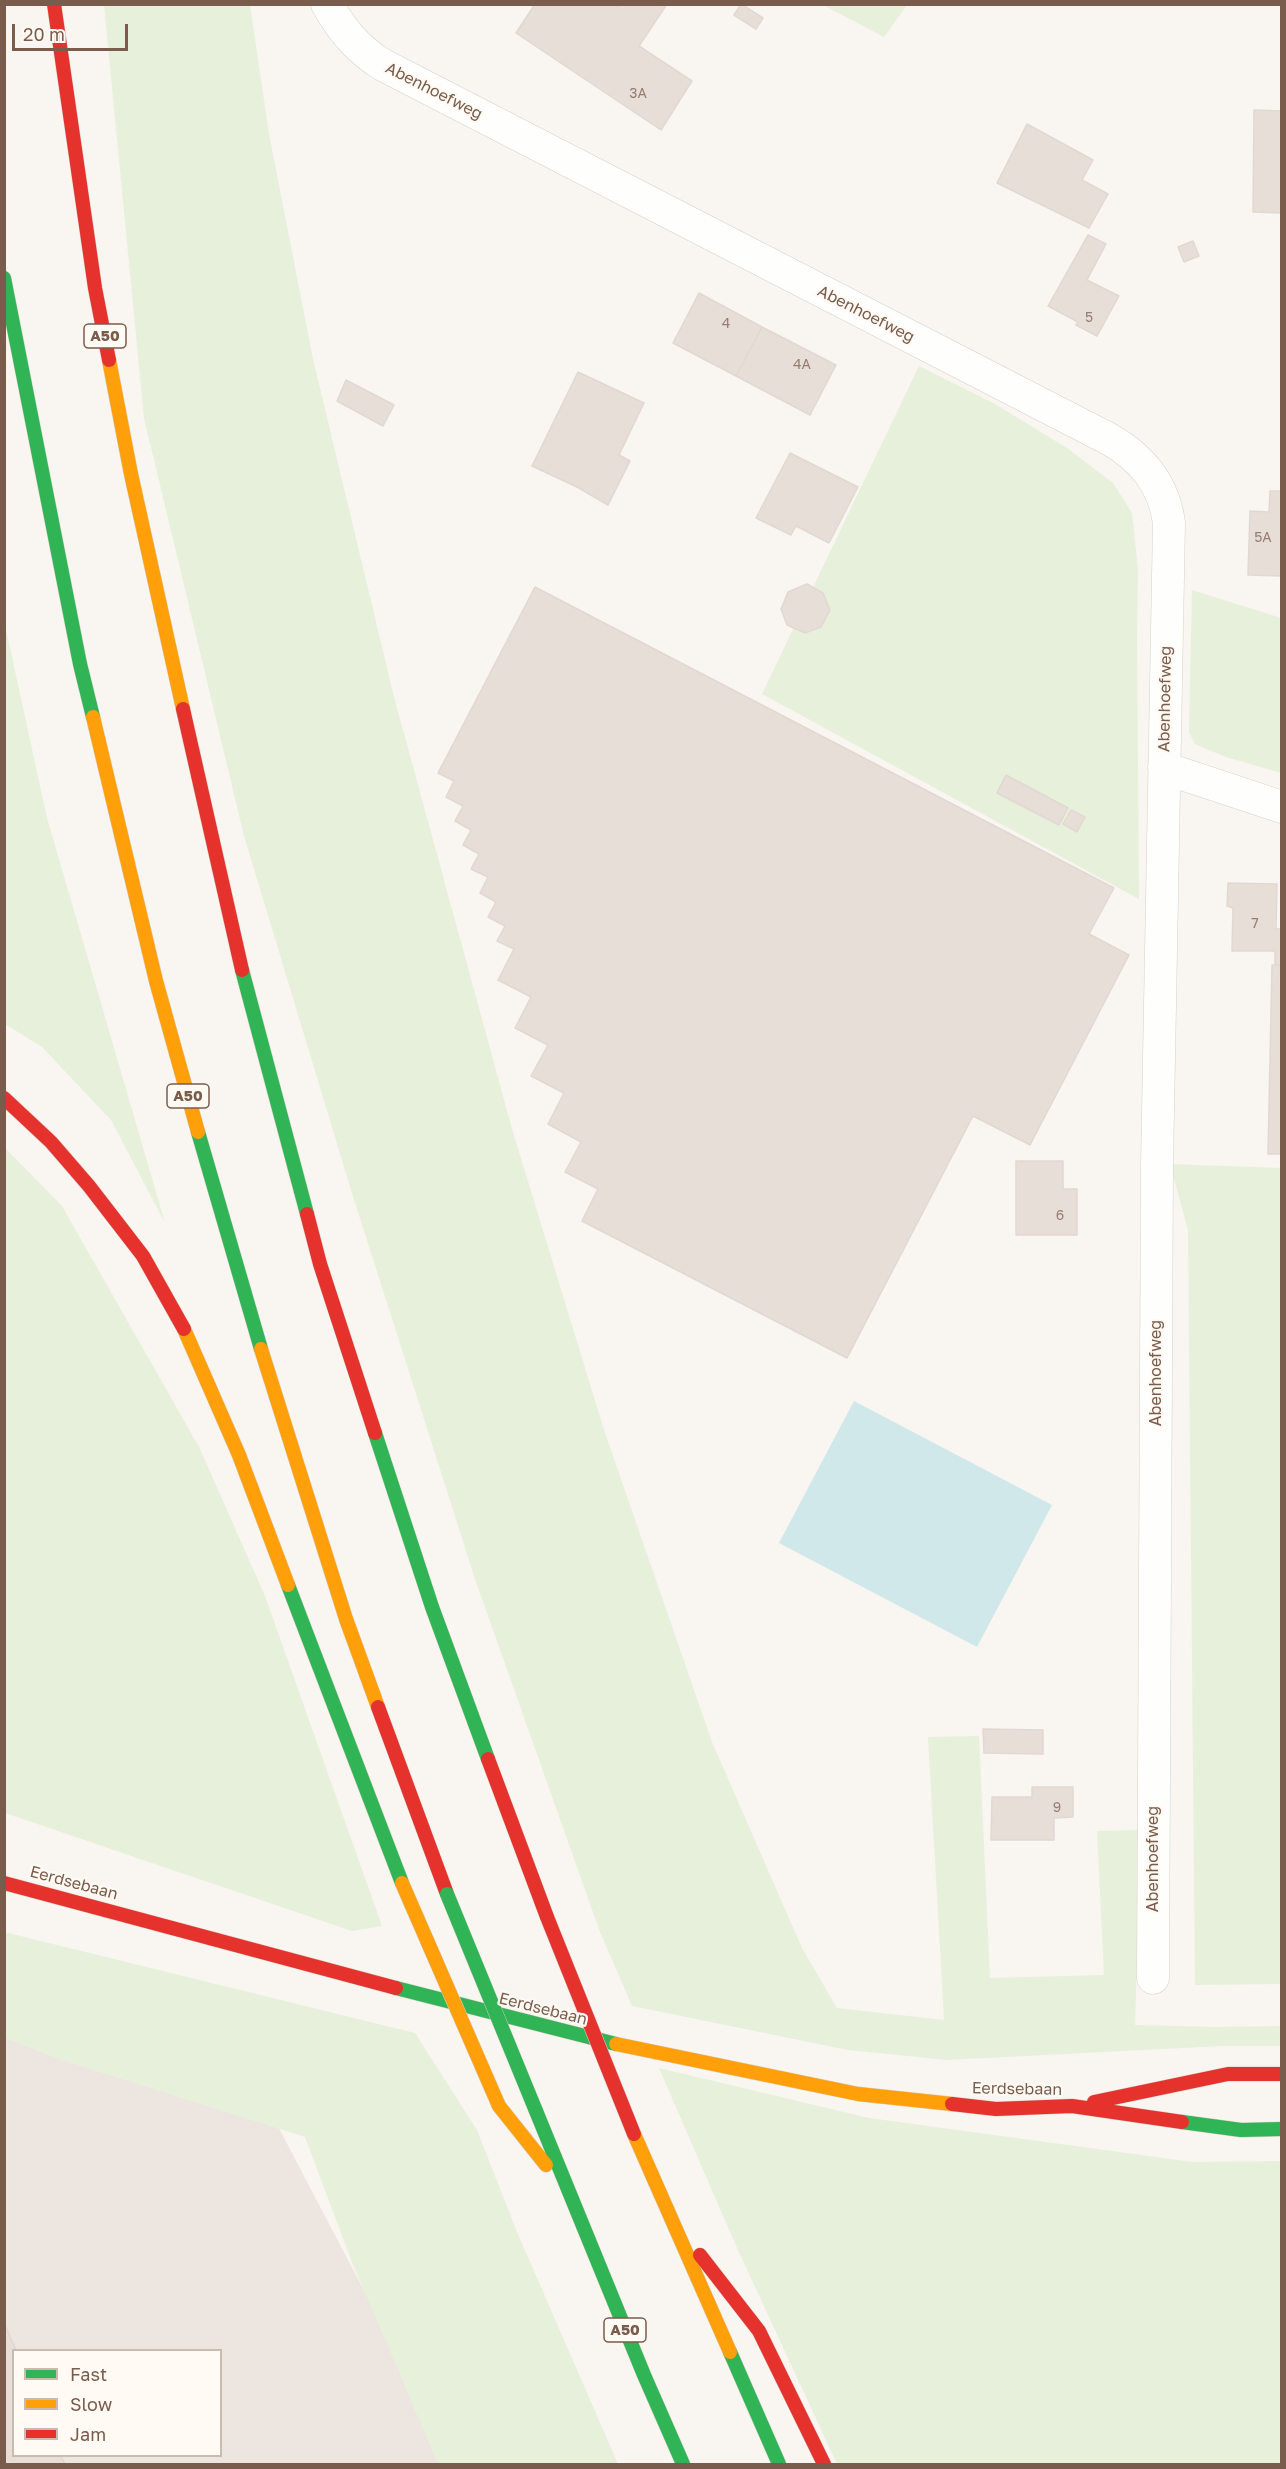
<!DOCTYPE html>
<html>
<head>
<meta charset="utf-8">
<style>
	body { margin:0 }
	#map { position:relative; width:1286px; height:2469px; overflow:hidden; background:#f9f5f0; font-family:"Golos Text",sans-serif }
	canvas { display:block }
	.frame { position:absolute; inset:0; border:6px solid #7a5c4d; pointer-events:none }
	.legend { position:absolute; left:12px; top:2349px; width:210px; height:108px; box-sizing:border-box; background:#fffaf3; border:2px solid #cabbb1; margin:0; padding:8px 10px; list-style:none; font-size:18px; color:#7a5c4d }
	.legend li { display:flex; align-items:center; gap:12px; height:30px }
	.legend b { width:30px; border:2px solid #cabbb1 }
	.scale { position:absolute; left:12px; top:24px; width:116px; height:27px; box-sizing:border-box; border:3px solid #7a5c4d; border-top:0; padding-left:8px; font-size:18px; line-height:21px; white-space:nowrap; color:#7a5c4d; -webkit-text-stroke:4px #fffaf3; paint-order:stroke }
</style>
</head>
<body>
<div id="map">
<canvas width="1286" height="2469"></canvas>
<div class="frame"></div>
<ul class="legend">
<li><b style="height:8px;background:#30b455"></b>Fast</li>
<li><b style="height:8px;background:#ff9f0a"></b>Slow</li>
<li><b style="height:8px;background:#e5322d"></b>Jam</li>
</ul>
<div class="scale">20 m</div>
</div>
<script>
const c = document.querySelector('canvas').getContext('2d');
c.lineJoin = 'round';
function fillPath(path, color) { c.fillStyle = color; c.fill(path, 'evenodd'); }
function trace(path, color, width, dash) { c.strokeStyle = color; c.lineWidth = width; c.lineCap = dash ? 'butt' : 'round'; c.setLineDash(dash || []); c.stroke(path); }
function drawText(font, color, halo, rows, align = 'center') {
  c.font = font + ' "Golos Text",sans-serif'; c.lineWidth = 4.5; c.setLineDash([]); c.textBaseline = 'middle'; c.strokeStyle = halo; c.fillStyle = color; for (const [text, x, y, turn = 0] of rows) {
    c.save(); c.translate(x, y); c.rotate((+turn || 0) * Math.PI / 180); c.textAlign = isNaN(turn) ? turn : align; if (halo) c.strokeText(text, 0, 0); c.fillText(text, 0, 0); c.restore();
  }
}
fillPath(new Path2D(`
	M5 1977 262 2096 455 2464H5ZM14 2350H220V2456H14Z`), '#ede5e0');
fillPath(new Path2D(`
	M104 5H250L269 134 313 359 394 697 512 1129 604 1430 712 1742 802 1948 837 2008 944 2020 928 1737 979 1736 990 1978 1104 1975 1097 1831 1141 1830 1135 2025 1216 2027 1281 2026V2046H1222L947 2060 848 2050 632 2006 600 1932 476 1582 351 1190 244 836 144 418Z
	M823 5H907L884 37Z
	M919 366 995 404 1067 448 1113 483 1132 513 1138 569 1137 638 1139 899 762 694Z
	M1192 590 1281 618V773L1226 757 1195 744 1189 732Z
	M5 625 47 818 165 1223 111 1120 42 1047 5 1024Z
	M4 1147 62 1206 199 1447 265 1596 382 1926 352 1931 5 1813Z
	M1170 1164 1281 1168V1984L1195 1985 1188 1230Z
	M4 1932 415 2033 477 2130 517 2232 618 2464H438L353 2265 305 2137 58 2059 5 2038Z
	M659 2068 869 2118 1193 2162 1281 2161V2464H837L737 2248Z`), '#e7f0db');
fillPath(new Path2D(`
	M854 1401 1052 1505 977 1647 779 1543Z`), '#d0e8ea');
const building = new Path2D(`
	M535 4H614L618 7 620 4H667L639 46 692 81 661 130 516 33Z
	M741 4 763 18 756 29 734 15Z
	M1254 110 1282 111V213L1253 212Z
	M1027 124 1093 160 1082 180 1108 194 1089 228 997 183Z
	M1088 235 1106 244 1087 280 1119 296 1097 336 1076 325 1078 322 1048 306Z
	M1193 241 1199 256 1184 262 1178 247Z
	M699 293 762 327 736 376 673 343Z
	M762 327 836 365 810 415 736 376Z
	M578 372 644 403 619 455 630 461 608 505 577 487 532 466Z
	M346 380 394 405 383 426 337 401Z
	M790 453 858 487 829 543 796 526 791 535 756 518Z
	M1270 491H1282V576L1248 575 1250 511 1269 512Z
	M807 584 823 593 830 610 821 627 805 633 787 625 781 609 788 592Z
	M535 587 1114 888 1089 934 1129 955 1030 1145 973 1116 847 1358 582 1221 598 1189 565 1172 581 1142 548 1124 564 1093 531 1076 548 1045 515 1028 531 997 498 980 514 949 497 941 505 926 488 917 496 902 480 893 488 877 471 869 479 854 463 845 471 830 455 821 463 806 446 797 454 781 438 773Z
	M1006 775 1068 808 1059 825 997 793Z
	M1071 810 1085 817 1077 832 1063 824Z
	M1228 883 1277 884 1276 929H1282V965H1275V951H1232L1233 908 1227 906Z
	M1272 965H1282V1154H1268Z
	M1016 1161H1063V1189H1077V1235H1016Z
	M983 1729 1043 1730V1754L984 1753Z
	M1032 1787H1073V1817L1054 1818V1840H991L992 1797H1032Z
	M4 2323 16 2350H14V2456H61L65 2464H4Z`);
fillPath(building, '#e6ded7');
trace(building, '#e2d8d2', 1.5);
const street = new Path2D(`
	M327 4C342 30 357 49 383 65L1109 439C1142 458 1164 484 1169 523L1157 1166 1153 1978
	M1164 768 1282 807`);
const fast = new Path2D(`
	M4 278 80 664 93 717
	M242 970 307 1214
	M198 1132 261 1349
	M375 1433 432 1607 488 1759
	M288 1585 402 1883
	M396 1988 616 2044
	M536 2111 644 2375 683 2464
	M1182 2122 1241 2130 1282 2129
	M730 2352 779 2464`);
const slow = new Path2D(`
	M109 360 131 474 183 709
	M93 717 156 981 198 1132
	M184 1329 239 1455 288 1585
	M261 1349 346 1619 378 1707
	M616 2044 858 2094 952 2104
	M499 2106 546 2165
	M634 2134 730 2352`);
const jam = new Path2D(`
	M54 4 95 288 109 360
	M183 709 242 970
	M4 1098 51 1142 89 1186 143 1256 184 1329
	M307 1214 320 1264 375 1433
	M378 1707 447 1894
	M488 1759 547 1917
	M4 1883 396 1988
	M1094 2102 1228 2074H1282
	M952 2104 996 2109 1072 2106 1182 2122
	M700 2255 759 2331 824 2464`);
trace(street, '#d7d1cb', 33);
trace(fast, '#d9d2cb', 15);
trace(slow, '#d9d2cb', 15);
trace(jam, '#d9d2cb', 15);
trace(street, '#fefefd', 32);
trace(fast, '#30b455', 14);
trace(slow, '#ff9f0a', 14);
trace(jam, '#e5322d', 14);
const fastBridge = new Path2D(`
	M447 1894 536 2111`);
const slowBridge = new Path2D(`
	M402 1883 499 2106`);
const jamBridge = new Path2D(`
	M547 1917 634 2134`);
trace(fastBridge, '#dad1cc', 15, []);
trace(slowBridge, '#dad1cc', 15, []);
trace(jamBridge, '#dad1cc', 15, []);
trace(fastBridge, '#30b455', 14);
trace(slowBridge, '#ff9f0a', 14);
trace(jamBridge, '#e5322d', 14);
drawText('14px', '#977e72', null, [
	["3A",638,94],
	["5",1089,318],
	["4",726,324],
	["4A",802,365],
	["5A",1263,538],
	["7",1255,924],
	["6",1060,1216],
	["9",1057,1808]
]);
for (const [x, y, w] of [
	[105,336,42],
	[188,1096,42],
	[625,2330,42]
]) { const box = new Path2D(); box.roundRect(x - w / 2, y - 12, w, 24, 4.5); c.fillStyle = '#fffaf3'; c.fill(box); trace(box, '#7a5c4d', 1.5); }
drawText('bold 15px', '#7a5c4d', null, [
	["A50",105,336],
	["A50",188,1096],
	["A50",625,2330]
]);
drawText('16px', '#7a5c4d', '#fffaf3', [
	["Abenhoefweg",434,91,27],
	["Abenhoefweg",866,314,27],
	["Abenhoefweg",1165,699,-89],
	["Abenhoefweg",1156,1373,-90],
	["Abenhoefweg",1153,1859,-90],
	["Eerdsebaan",74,1883,15],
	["Eerdsebaan",543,2009,14],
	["Eerdsebaan",1017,2089,1]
]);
</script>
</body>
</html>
